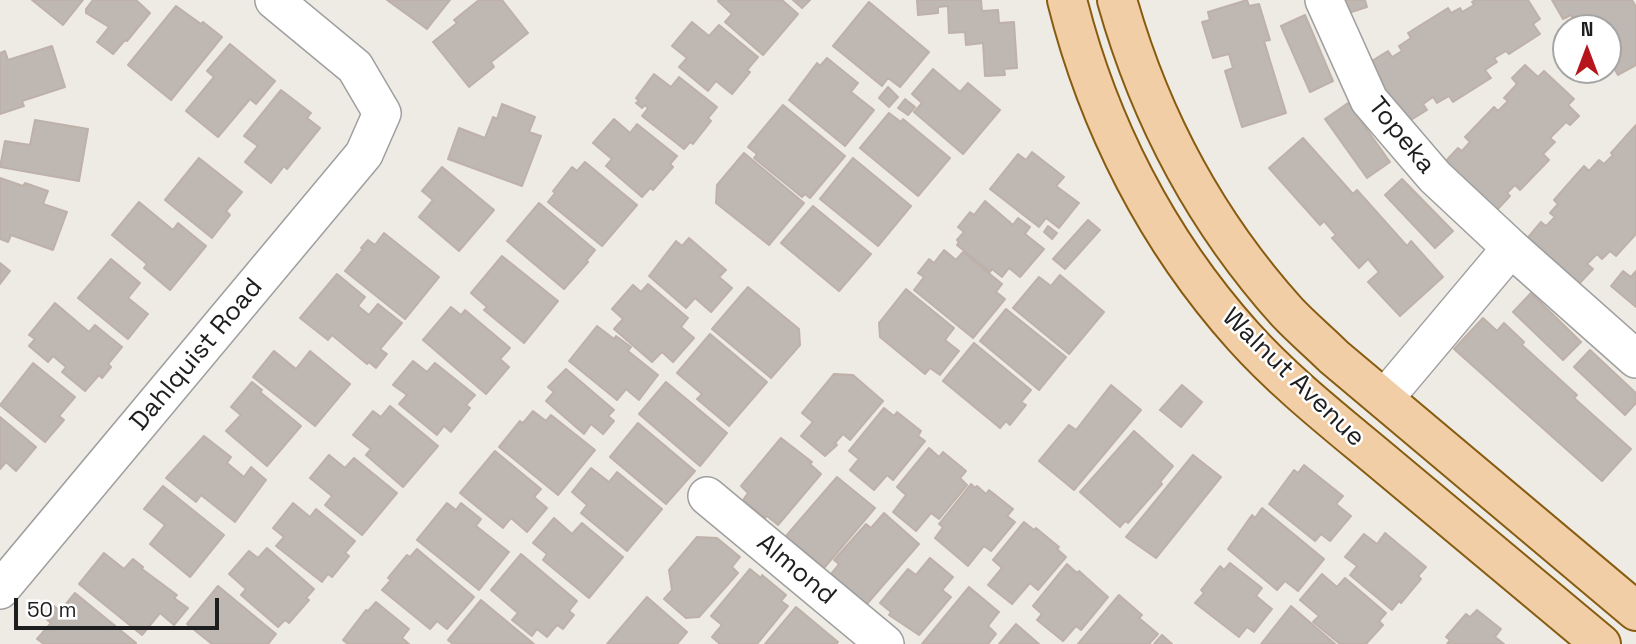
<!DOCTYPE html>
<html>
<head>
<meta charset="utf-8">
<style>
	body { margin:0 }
	#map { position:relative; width:1636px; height:644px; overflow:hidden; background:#eeebe5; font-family:"Space Grotesk",sans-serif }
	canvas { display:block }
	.north { position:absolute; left:1552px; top:14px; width:70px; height:70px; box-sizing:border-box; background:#fff; border:2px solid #a5a5a5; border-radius:50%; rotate:0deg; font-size:19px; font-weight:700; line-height:28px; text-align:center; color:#1e1e1e }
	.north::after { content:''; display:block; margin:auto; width:24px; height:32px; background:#b6151b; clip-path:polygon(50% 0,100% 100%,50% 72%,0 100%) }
	.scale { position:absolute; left:14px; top:598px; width:205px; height:32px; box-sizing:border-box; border:4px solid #1e1e1e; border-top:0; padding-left:9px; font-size:21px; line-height:24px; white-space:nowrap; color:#1e1e1e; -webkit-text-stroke:5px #fff; paint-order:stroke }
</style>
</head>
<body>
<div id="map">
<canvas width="1636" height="644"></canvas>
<div class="north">N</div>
<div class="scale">50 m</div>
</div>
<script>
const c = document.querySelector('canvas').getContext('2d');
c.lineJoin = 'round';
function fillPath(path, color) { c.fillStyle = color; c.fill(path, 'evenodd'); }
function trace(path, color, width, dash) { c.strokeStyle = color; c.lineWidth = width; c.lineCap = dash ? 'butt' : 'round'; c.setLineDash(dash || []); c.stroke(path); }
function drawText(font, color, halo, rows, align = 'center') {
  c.font = font + ' "Space Grotesk",sans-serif'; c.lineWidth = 5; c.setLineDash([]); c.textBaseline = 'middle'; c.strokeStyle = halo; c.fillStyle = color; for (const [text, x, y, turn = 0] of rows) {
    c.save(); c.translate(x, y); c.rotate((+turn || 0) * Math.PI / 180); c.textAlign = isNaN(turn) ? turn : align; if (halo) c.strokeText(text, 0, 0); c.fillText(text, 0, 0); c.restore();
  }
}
const building = new Path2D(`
	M32 0H83L63 25Z
	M93 0H136L150 13 127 41 125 40 113 54 97 42 109 27 86 13V9Z
	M387 0H450L427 29Z
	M479 0H502L528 33 491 62 494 67 469 87 433 42 457 23 454 20Z
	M719 0H782L798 14 763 55 725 22 732 14 718 1Z
	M793 0H810L802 8Z
	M917 0H981L982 11 998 10 999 23 1014 22 1017 68 1004 69 1005 75 985 76 983 43 966 45 965 32 949 33 948 6 938 7V13L918 15Z
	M1247 0 1249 6 1259 4 1270 40 1264 41 1286 113 1242 127 1225 71 1233 68 1229 54 1213 58 1202 22 1210 20 1208 12Z
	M1340 0H1365L1367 7 1345 14Z
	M1475 0H1528L1540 19 1533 24 1540 34 1509 54 1506 51 1494 58 1497 62 1485 70 1491 78 1453 102 1449 96 1437 103 1433 97 1423 104 1427 110 1406 123 1367 64 1388 51 1392 57 1402 51 1399 46 1411 38 1408 33 1448 8 1451 13 1460 8 1462 12 1474 5 1472 2Z
	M1552 0H1632L1636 7V65L1618 75 1614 68 1605 73 1604 70H1608V28H1583L1582 26 1578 28 1571 15 1563 19Z
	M869 2 929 52 900 87 888 78 882 86 833 46Z
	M176 6 201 24 203 22 222 37 171 100 128 65Z
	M1305 15 1333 81 1310 92 1281 26Z
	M692 22 709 36 719 25 758 57 747 70 750 72 732 94 716 81 708 91 679 67 687 58 672 46Z
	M230 44 275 81 256 104 250 99 218 137 186 111 214 77 207 71Z
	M52 46 65 87 22 101 24 106 0 114V53L5 51 8 60Z
	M827 58 858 83 851 92 874 110 845 146 789 100 817 63 820 66Z
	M1525 65 1538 77 1544 71 1574 99 1568 105 1579 116 1570 125 1566 122 1550 138 1555 142 1543 154 1549 160 1520 190 1515 185 1507 193 1510 196 1493 214 1442 165 1458 148 1462 151 1470 142 1465 137 1494 107 1498 111 1508 101 1504 98 1517 84 1512 78Z
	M933 69 960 92 968 83 1000 110 963 154 914 112 922 103 912 94Z
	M654 74 671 87 679 77 717 107 708 118 711 121 693 144 690 142 684 149 642 116 648 108 645 105 642 108 636 103 639 101 636 98Z
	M888 87 898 97 889 107 879 98Z
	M281 90 311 113 307 118 320 128 287 169 284 166 271 183 245 162 258 146 244 136Z
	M905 99 915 107 908 115 898 108Z
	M1348 103 1390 162 1367 178 1325 119Z
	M502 104 535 117 529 132 541 136 522 186 448 159 459 128 485 138 493 117 497 119Z
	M783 105 845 156 810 198 805 194 802 197 754 158 757 154 748 147Z
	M889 113 901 122 903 119 950 158 918 196 860 148Z
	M614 119 630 133 637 124 677 156 670 164 673 167 653 190 650 188 642 197 606 166 612 159 593 143Z
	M35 120 88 129 79 181 0 167 5 141 30 145Z
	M1636 125V234L1616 256 1610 251 1602 259 1597 254 1587 264 1593 269 1576 287 1525 241 1541 222 1546 226 1555 217 1550 213 1558 204 1554 200 1584 166 1589 171 1599 160 1604 164 1613 155 1611 153Z
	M1303 138 1353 194 1357 190 1407 246 1411 241 1443 277 1400 316 1368 282 1379 272 1368 259 1359 268 1332 238 1336 235 1324 221 1320 225 1269 168Z
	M1032 152 1064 177 1056 186 1079 203 1059 228 1046 218 1039 227 990 189 1018 154 1026 160Z
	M744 153 804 203 769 245 716 203 717 185Z
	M199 158 242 192 226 211 230 215 212 238 165 200Z
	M853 158 911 206 878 246 820 199Z
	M585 162 637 205 602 246 548 202 555 193 553 191 572 167 577 171Z
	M442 167 494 210 459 251 419 217 433 200 422 191Z
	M0 178 23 186 25 183 48 191 43 204 67 212 53 250 11 235 8 242 0 239Z
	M1402 179 1453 231 1435 248 1385 195Z
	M985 201 1013 225 1018 218 1030 227 1025 234 1044 249 1020 277 1009 268 1002 277 992 269 990 272 957 245 959 242 957 240 964 232 958 227 970 212 974 215Z
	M139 202 173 230 178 223 206 246 170 290 144 268 147 264 112 235Z
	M539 203 595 250 586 261 588 262 564 289 507 241Z
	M813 206 871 254 839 291 781 243Z
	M1088 220 1100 230 1065 269 1053 259Z
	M1048 226 1057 233 1052 239 1044 232Z
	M384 233 439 277 405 319 345 271 363 249 361 248 368 240 375 245Z
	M689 238 726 270 719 277 732 288 711 312 695 298 686 308 649 276 676 241 682 246Z
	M944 250 956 260 963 252 1002 284 996 292 1005 299 973 338 914 290 924 277 918 273 929 259 934 263Z
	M502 256 558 301 524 343 484 310 487 307 471 293Z
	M111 259 140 283 128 298 148 314 128 339 78 298Z
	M0 263 10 271 0 284Z
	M1623 271 1631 277 1636 271V307L1611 286Z
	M337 274 365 297 358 306 369 315 378 304 402 323 380 349 387 354 376 368 369 362 367 364 332 335 328 340 300 318Z
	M1060 275 1104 312 1069 354 1013 308 1039 277 1051 286Z
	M648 284 688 318 681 327 694 338 673 362 662 352 652 362 614 329 623 319 612 309 633 285 641 292Z
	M748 287 799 329 800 345 771 378 712 329Z
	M906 289 954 328 945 340 959 351 940 375 930 368 925 374 880 337 879 323Z
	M1531 293 1581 342 1563 360 1513 312Z
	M55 303 89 332 95 325 122 347 108 364 111 367 102 378 99 375 85 391 62 372 66 367 53 356 48 362 29 346 35 339 29 335Z
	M451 307 461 315 465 310 510 348 500 359 509 367 486 394 423 340Z
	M1006 309 1066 357 1039 390 980 341Z
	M1483 318 1497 331 1504 323 1524 342 1522 345 1577 395 1574 398 1631 449 1602 481 1454 349Z
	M597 326 614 339 616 336 631 347 628 351 658 375 639 400 626 389 617 400 569 361Z
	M710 334 767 382 729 426 697 399 702 394 677 373Z
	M974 343 1031 390 1021 402 1026 405 1010 425 1006 421 1000 428 943 381Z
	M1590 350 1636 393V403L1625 415 1574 367Z
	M274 351 296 369 310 351 350 384 315 426 253 377Z
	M413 361 427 372 435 363 475 395 466 405 470 408 451 432 444 426 437 435 399 404 407 395 393 385Z
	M33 363 75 397 59 416 64 420 45 442 0 405Z
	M566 369 614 410 608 416 614 421 603 434 591 424 584 434 546 401 554 392 548 387Z
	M834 374 853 375 883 401 850 440 843 434 835 443 837 445 825 456 801 436 813 422 802 413Z
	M252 382 262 390 260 392 301 426 267 466 226 431 241 415 231 407Z
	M666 382 727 433 700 466 639 414Z
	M1111 385 1141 410 1074 490 1039 461 1069 425 1076 430Z
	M1182 385 1202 402 1181 427 1160 410Z
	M390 406 438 446 403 487 366 455 371 449 353 435 373 411 381 417Z
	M884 408 894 416 897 412 921 431 918 436 925 441 893 480 887 475 874 490 850 470 859 459 849 451Z
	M533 411 546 421 551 415 595 450 558 495 499 447 520 421 523 423Z
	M0 417 36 447 16 471 6 462 0 469Z
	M638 423 695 471 666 504 610 457Z
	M1134 431 1173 466 1160 482 1162 484 1128 523 1125 521 1120 527 1080 492Z
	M204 436 231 457 227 463 244 477 251 467 266 480 235 522 201 495 196 502 166 478Z
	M781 438 812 462 810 464 821 474 778 525 767 516 765 518 743 500 748 493 741 486Z
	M929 448 939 457 943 452 966 471 960 478 967 485 939 519 931 513 916 531 893 512 906 495 897 487Z
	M495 451 541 489 534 497 547 508 527 532 511 518 503 528 460 493Z
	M329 455 345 468 354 458 397 493 362 535 325 505 332 496 310 478Z
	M1193 455 1221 477 1156 558 1126 537Z
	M1304 465 1343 496 1336 504 1351 516 1330 541 1321 534 1315 541 1269 504 1294 470 1298 473Z
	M591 468 609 482 617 472 662 509 627 551 581 513 587 505 572 492Z
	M837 477 875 508 824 568 786 536Z
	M971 484 975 488 977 486 986 494 989 490 1013 509 1007 516 1015 522 991 551 984 546 968 566 935 538 943 527 939 524Z
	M163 486 224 535 190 577 150 544 165 525 144 509Z
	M293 503 310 517 316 509 355 541 345 553 349 556 332 577 328 574 322 582 276 546 284 537 273 528Z
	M447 503 456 510 461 503 481 519 476 526 509 552 479 590 417 540Z
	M1262 508 1324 559 1298 591 1285 581 1277 590 1228 549 1252 515 1255 518Z
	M884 513 919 544 866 605 831 574 839 564 834 560 866 524 871 528Z
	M554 518 572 534 582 523 623 557 589 598 543 560 547 554 533 543Z
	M1024 522 1034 530 1036 528 1059 547 1057 549 1066 557 1038 590 1030 583 1012 604 988 585 1002 568 993 560Z
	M1385 533 1426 567 1418 576 1421 579 1401 603 1399 601 1392 610 1350 575 1357 566 1345 557 1364 534 1377 544Z
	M697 537 717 538 740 557 732 567 738 573 699 617 686 618 664 599 672 590 669 570Z
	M267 548 314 589 306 598 309 600 289 623 285 620 278 627 241 595 246 589 229 574 249 551 258 558Z
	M417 549 474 597 447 629 437 621 430 629 382 590 391 580 388 578 407 555 410 557Z
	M104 553 124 569 133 559 143 567 142 569 177 595 174 598 188 608 174 625 160 613 142 635 79 584Z
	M521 554 577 601 569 611 574 615 563 629 557 625 547 637 537 629 532 636 512 620 518 613 491 590Z
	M930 558 953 577 942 590 951 597 919 635 889 615 891 612 880 603 908 569 916 575Z
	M1230 563 1262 588 1256 596 1272 609 1254 632 1247 627 1239 637 1195 603 1204 593 1201 590 1220 566 1224 570Z
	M1067 564 1077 573 1079 571 1108 597 1081 630 1076 626 1063 641 1037 620 1042 614 1033 606Z
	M750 569 761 578 762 575 786 595 781 601 788 606 757 644H720L712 637 722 625 711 616Z
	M1322 574 1337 587 1345 578 1386 613 1379 621 1383 625 1366 644H1340L1313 622 1319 616 1300 600Z
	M218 586 276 634 268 644H212L187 624Z
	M969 587 999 612 988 626 996 634 988 644H922Z
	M75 593 136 643 135 644H44L37 639 51 623 45 618 54 606 60 611Z
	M1119 595 1142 615 1139 618 1158 634 1149 644H1078Z
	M647 597 687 632 677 644H607Z
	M481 600 534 644H453L448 640Z
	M376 602 409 629 402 638 409 644H348L343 640 366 610 368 611Z
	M1291 606 1335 644H1261Z
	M796 607 838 642 836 644H765Z
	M1477 610 1501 629 1495 637 1504 644H1447L1450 640 1446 637 1466 614 1470 617Z
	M1016 624 1039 644H999Z
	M1162 635 1172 644H1154Z`);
fillPath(building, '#beb7b2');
trace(building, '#beb1a9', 2);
const minor = new Path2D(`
	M1324 0 1369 100 1435 177 1511 248 1636 359
	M1384 399 1511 248
	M707 496 885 644
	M0 590 364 154 382 113 355 67 274 0`);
const major = new Path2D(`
	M1067 0C1098 124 1157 240 1243 336 1286 384 1339 425 1389 467 1459 526 1530 585 1601 644
	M1117 0C1150 117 1206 222 1287 312 1302 328 1319 342 1334 357L1636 611`);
trace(minor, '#9f9f9f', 40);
trace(major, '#885c10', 42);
trace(minor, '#fff', 37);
trace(major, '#f2cea6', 38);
drawText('26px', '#1e1e1e', '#fff', [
	["Topeka",1401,136,51],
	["Dahlquist Road",197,355,-50],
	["Walnut Avenue",1293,378,44],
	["Almond",796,570,40]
]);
</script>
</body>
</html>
